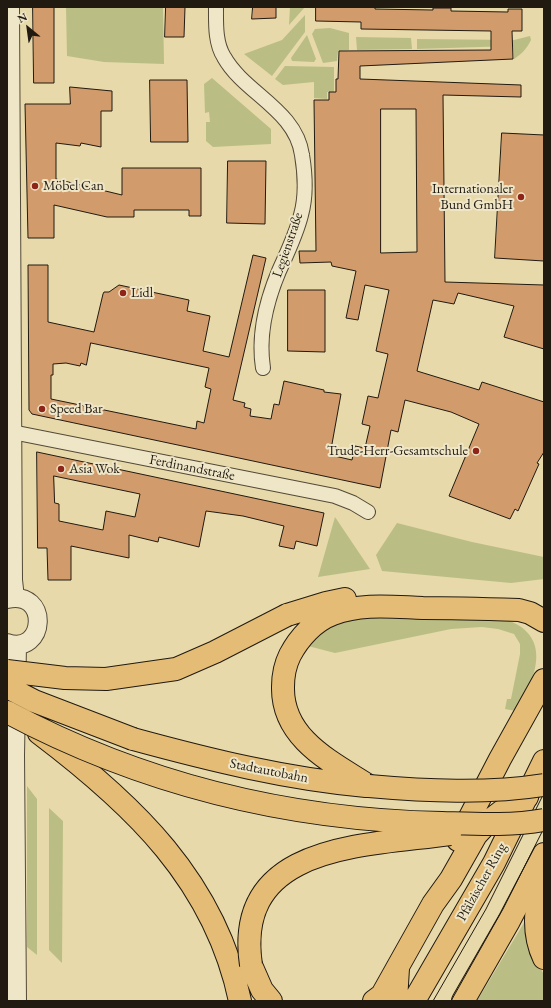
<!DOCTYPE html>
<html>
<head>
<meta charset="utf-8">
<style>
	body { margin:0 }
	#map { position:relative; width:551px; height:1008px; overflow:hidden; background:#e7d9aa; font-family:"EB Garamond",serif }
	canvas { display:block }
	.frame { position:absolute; inset:0; border:8px solid #211a11; pointer-events:none }
	.north { position:absolute; left:8px; top:8px; width:40px; height:40px; -webkit-text-stroke:3px #efe6c8; paint-order:stroke; rotate:331deg; font-size:11px; font-weight:700; line-height:16px; text-align:center; color:#211a11 }
	.north::after { content:''; display:block; margin:auto; width:14px; height:18px; background:#211a11; clip-path:polygon(50% 0,100% 100%,50% 72%,0 100%) }
</style>
</head>
<body>
<div id="map">
<canvas width="551" height="1008"></canvas>
<div class="frame"></div>
<div class="north">N</div>
</div>
<script>
const c = document.querySelector('canvas').getContext('2d');
c.lineJoin = 'round';
function fillPath(path, color) { c.fillStyle = color; c.fill(path, 'evenodd'); }
function trace(path, color, width, dash) { c.strokeStyle = color; c.lineWidth = width; c.lineCap = dash ? 'butt' : 'round'; c.setLineDash(dash || []); c.stroke(path); }
function drawText(font, color, halo, rows, align = 'center') {
  c.font = font + ' "EB Garamond",serif'; c.lineWidth = 4; c.setLineDash([]); c.textBaseline = 'middle'; c.strokeStyle = halo; c.fillStyle = color; for (const [text, x, y, turn = 0] of rows) {
    c.save(); c.translate(x, y); c.rotate((+turn || 0) * Math.PI / 180); c.textAlign = isNaN(turn) ? turn : align; if (halo) c.strokeText(text, 0, 0); c.fillText(text, 0, 0); c.restore();
  }
}
fillPath(new Path2D(`
	M66 7H163L164 64 104 62 67 56Z
	M290 7H305L289 25Z
	M305 15V32L272 76 244 54 282 40Z
	M330 28 349 33V50L338 51 337 61 323 63 312 34 315 29Z
	M307 35 316 59 314 62 292 61 291 58Z
	M530 36 531 40C527 48 522 54 514 59L513 46 417 49V39L514 40Z
	M356 37 411 38 412 49 357 50Z
	M285 66 334 67V92H327V99L314 98V82L283 85 275 79Z
	M212 78 271 129V144L213 147 206 141V122H210L209 112 205 113 204 84Z
	M335 517 370 569 318 577Z
	M397 523 472 542 544 557V579L511 583 382 571 376 555Z
	M374 618 510 621C551 638 537 677 516 711L505 709 507 699H511L520 654V644L514 634 498 629 482 627 451 629 335 653 308 646C332 620 339 620 374 618Z
	M27 786 37 799V955L27 947Z
	M49 808 63 821 62 963 49 950Z
	M528 916 537 961 544 975V1001H477Z`), '#babe85');
const building = new Path2D(`
	M33 7H54V83H34Z
	M166 7H185L184 37H165Z
	M253 7H276V18L252 19Z
	M316 7H375V9L433 10V8H451V11L508 12V9H522V31H512L513 59 360 66V79L521 85V97L443 95 445 282 544 285V349L504 337 514 306 458 293 454 304 433 300 417 371 479 390 482 382 544 402V452L537 463 539 464 518 511 515 509 510 519 449 496 479 424 451 412 405 400 398 432 391 430 380 488 32 414 29 410 28 265H48V322L94 332 103 294 104 292H109L119 285 189 300 187 311 210 316 203 351 229 357 253 255 266 258 233 400 245 403 244 407 251 409 250 416 271 419 274 404 279 405 284 381 324 390V392L341 394 330 455 352 460 355 446 365 448 370 426 362 424 368 396 378 398 388 354 376 351 389 290 365 285 358 320 346 318 356 271 332 266 331 262 300 263 299 251H316L314 100H329V92H336V79H338L339 51 491 50V31L361 29V22L316 21ZM381 109H416L417 252 381 253ZM91 343 209 368 205 387 211 389 204 423 197 421 196 429 51 399V375H53V364L66 363 80 366 81 363 86 365Z
	M150 80H187L188 142H151Z
	M70 87 112 91V111H101V147L81 143 80 146 56 143V179L122 195V168H201V216H189V210H134V217H107L54 205V238H28L25 104H70Z
	M502 133 544 135V261L495 258Z
	M228 161H266L265 224 227 223Z
	M288 290H325V352L288 351Z
	M37 452 324 513 317 546 296 541 294 549 279 546 284 526 243 516 206 511 199 547 159 537 158 542 129 535V558L71 546V580H48L47 548H38ZM54 476 140 494 135 517 106 511 103 530 59 521V504L55 503Z`);
fillPath(building, '#d19b6c');
trace(building, '#211a11', 1);
const minor = new Path2D(`
	M216 7C216 23 215 43 224 57 244 93 296 110 302 155 305 173 306 197 301 215 296 235 287 253 279 271 266 302 258 336 263 368
	M12 432 335 496 353 503 368 512`);
const tertiary = new Path2D(`
	M10 7 13 580 15 598
	M7 599C50 589 46 656 7 643
	M17 1001 15 755 17 645`);
const primary = new Path2D(`
	M396 1001 398 968
	M414 1001 494 863 544 761
	M463 1001 509 921 544 854`);
const trunk = new Path2D(`
	M287 615 326 603 345 599
	M39 733C133 804 215 881 240 1001
	M133 739C210 760 287 779 366 786
	M369 786C332 762 282 739 283 687 283 676 285 665 290 655 299 638 314 621 333 614 361 603 393 607 423 608 455 608 487 609 519 610L530 613 544 621
	M458 840 500 759 544 680
	M544 876C536 903 531 931 544 958
	M251 965 262 990 271 1001
	M374 1001 382 995 433 904 451 879 476 835 489 821 502 811 527 797`);
trace(minor, '#524a37', 16);
trace(tertiary, '#524a37', 20);
trace(primary, '#211a11', 24);
trace(trunk, '#211a11', 24);
trace(minor, '#efe6c8', 14);
trace(tertiary, '#efe6c8', 18);
trace(primary, '#e4bc75', 22);
trace(trunk, '#e4bc75', 22);
trace(new Path2D(`
	M433 1001 486 909 544 793
	M451 1001 503 909 544 828`), '#211a11', 1);
const trunkBridge = new Path2D(`
	M7 671 65 678 106 679 176 669 215 652 287 615
	M7 687 34 701 133 739
	M7 712C144 785 287 820 442 823 476 824 510 826 544 820
	M369 786C426 791 487 794 544 785
	M251 965C233 843 366 846 450 834`);
trace(trunkBridge, '#211a11', 24, []);
trace(trunkBridge, '#e4bc75', 22);
for (const [x, y, r, color] of [
	[35,186,4,"#8f2418"],
	[521,197,4,"#8f2418"],
	[123,293,4,"#8f2418"],
	[42,409,4,"#8f2418"],
	[476,451,4,"#8f2418"],
	[61,469,4,"#8f2418"]
]) { const dot = new Path2D(); dot.arc(x, y, r, 0, 2 * Math.PI); c.fillStyle = color; c.fill(dot); trace(dot, '#efe6c8', 1.5); }
drawText('14px', '#211a11', '#efe6c8', [
	["Möbel Can",43,186],
	["Internationaler",513,189,"right"],
	["Bund GmbH",513,205,"right"],
	["Lidl",131,293],
	["Speed Bar",50,409],
	["Trude-Herr-Gesamtschule",468,451,"right"],
	["Asia Wok",69,469]
], 'left');
drawText('14px', '#211a11', '#efe6c8', [
	["Legienstraße",288,245,-71],
	["Ferdinandstraße",192,468,11],
	["Stadtautobahn",269,771,11],
	["Pfälzischer Ring",482,882,-61]
]);
</script>
</body>
</html>
